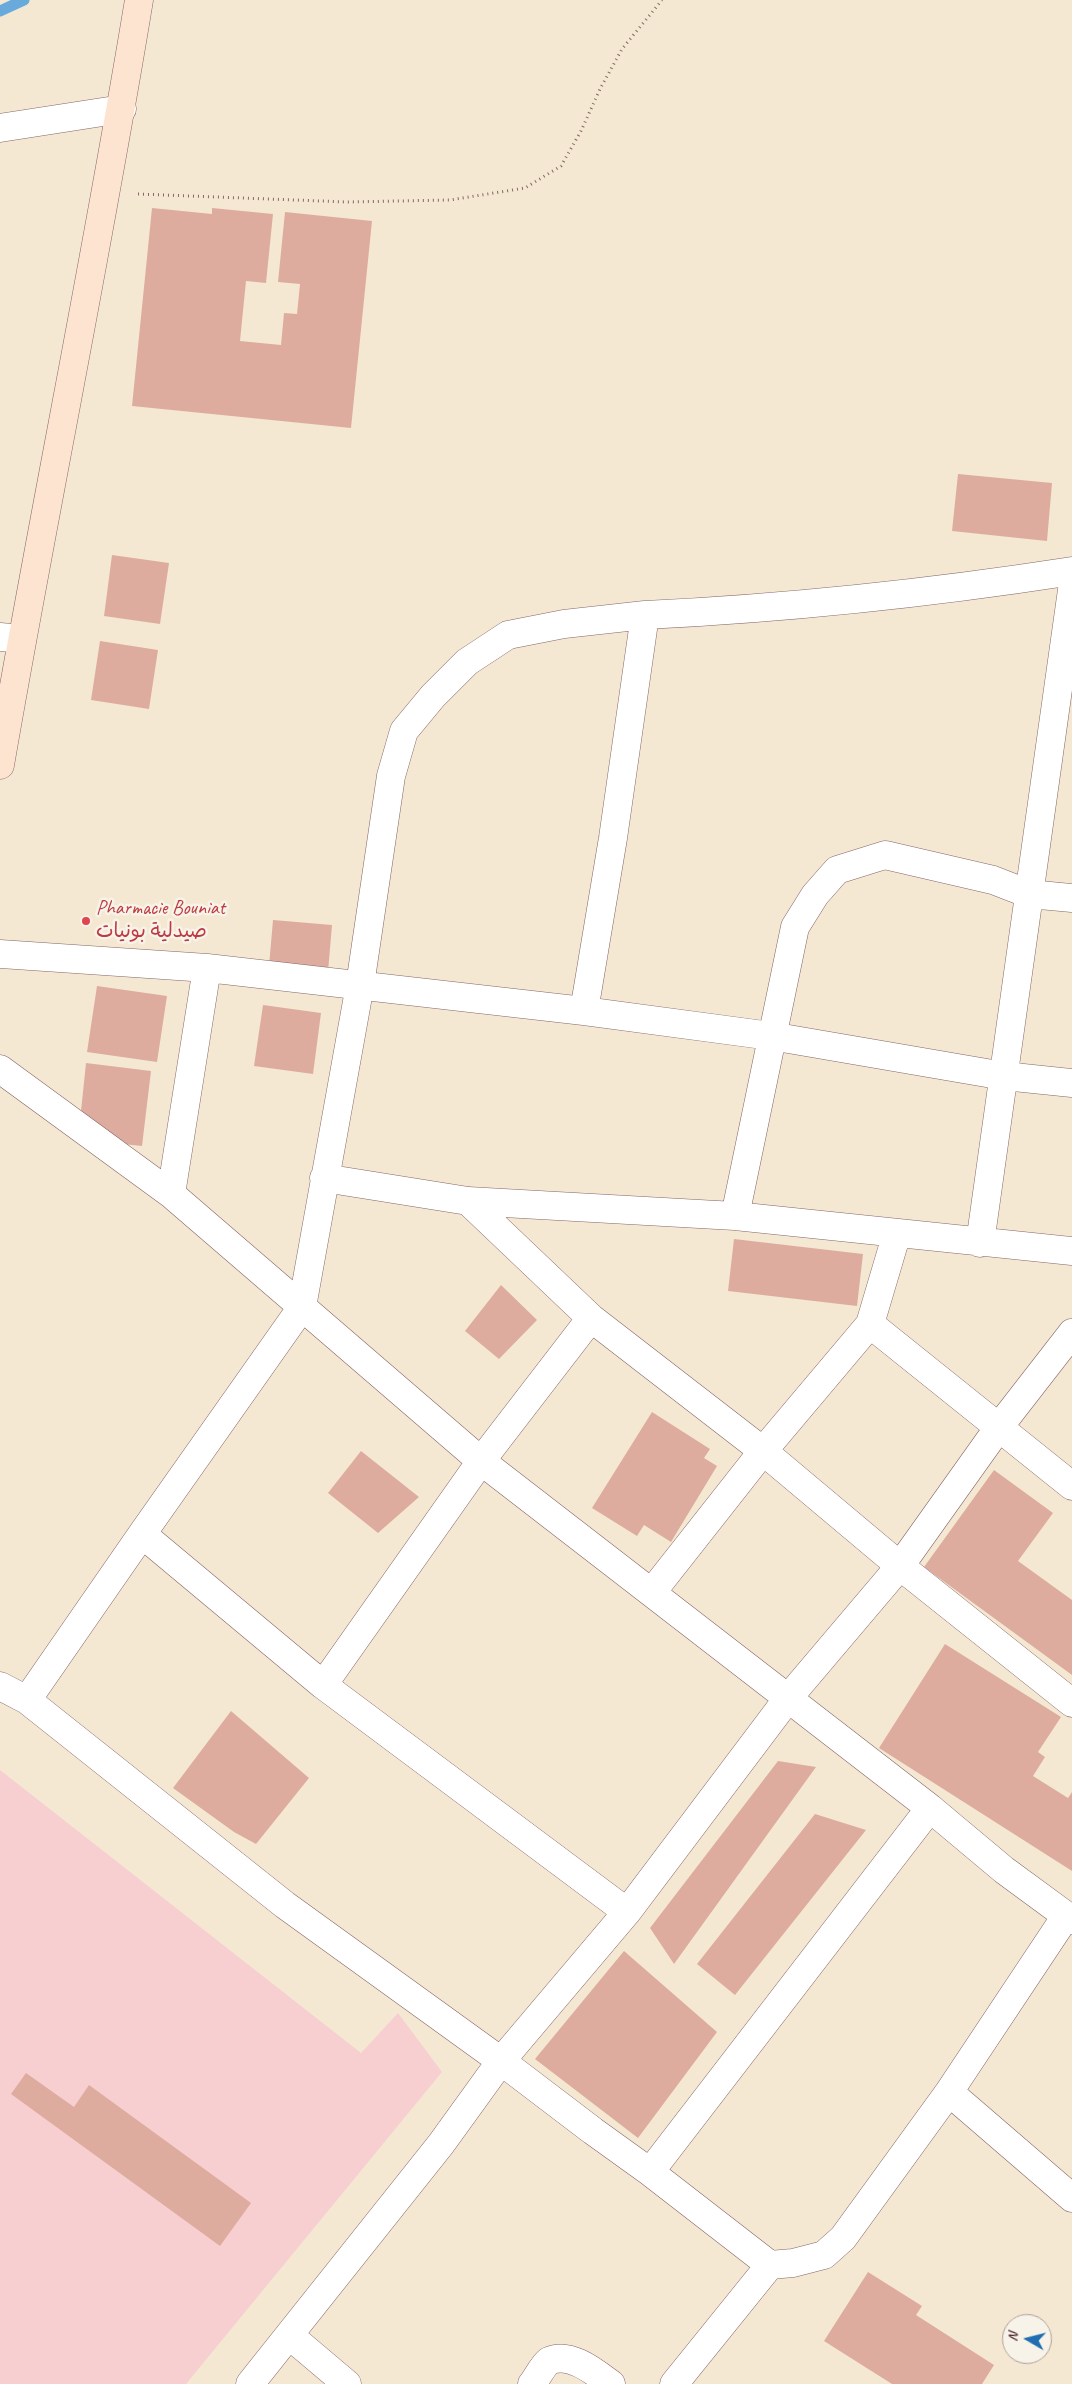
<!DOCTYPE html>
<html>
<head>
<meta charset="utf-8">
<style>
	body { margin:0 }
	#map { position:relative; width:1072px; height:2384px; overflow:hidden; background:#f4e8d3; font-family:Caveat,sans-serif }
	canvas { display:block }
	.north { position:absolute; left:1002px; top:2314px; width:50px; height:50px; box-sizing:border-box; background:#f7f3e8; border:1px solid #b29e9c; border-radius:50%; rotate:278deg; font-size:14px; font-weight:700; line-height:20px; text-align:center; color:#4a1f2b }
	.north::after { content:''; display:block; margin:auto; width:18px; height:22px; background:#1f6fb2; clip-path:polygon(50% 0,100% 100%,50% 72%,0 100%) }
</style>
</head>
<body>
<div id="map">
<canvas width="1072" height="2384"></canvas>
<div class="north">N</div>
</div>
<script>
const c = document.querySelector('canvas').getContext('2d');
c.lineJoin = 'round';
function fillPath(path, color) { c.fillStyle = color; c.fill(path, 'evenodd'); }
function trace(path, color, width, dash) { c.strokeStyle = color; c.lineWidth = width; c.lineCap = dash ? 'butt' : 'round'; c.setLineDash(dash || []); c.stroke(path); }
function drawText(font, color, halo, rows, align = 'center') {
  c.font = font + ' Caveat,"Playpen Sans Arabic",sans-serif'; c.lineWidth = 5; c.setLineDash([]); c.textBaseline = 'middle'; c.strokeStyle = halo; c.fillStyle = color; for (const [text, x, y, turn = 0] of rows) {
    c.save(); c.translate(x, y); c.rotate((+turn || 0) * Math.PI / 180); c.textAlign = isNaN(turn) ? turn : align; if (halo) c.strokeText(text, 0, 0); c.fillText(text, 0, 0); c.restore();
  }
}
fillPath(new Path2D(`
	M0 1770 361 2053 398 2013 442 2072 186 2384H0Z`), '#f7cfd0');
trace(new Path2D(`
	M0 11 24 0`), '#68aadc', 11);
fillPath(new Path2D(`
	M152 208 212 214V208L273 214 266 283 246 281 240 341 281 345 284 313 297 314 300 284 278 282 285 212 372 221 351 428 132 406Z
	M958 474 1052 483 1047 541 952 531Z
	M112 555 169 563 160 624 104 616Z
	M100 641 158 650 149 709 91 700Z
	M273 920 332 925 328 972 269 966Z
	M97 986 167 996 157 1062 87 1052Z
	M263 1005 321 1013 313 1074 254 1066Z
	M86 1063 151 1071 142 1146 123 1144 81 1111Z
	M734 1239 863 1254 857 1306 728 1291Z
	M501 1285 537 1320 499 1359 465 1331Z
	M652 1412 710 1449 704 1458 717 1466 671 1542 644 1525 637 1536 592 1508Z
	M361 1451 419 1497 378 1533 328 1493Z
	M994 1470 1053 1513 1018 1561 1072 1600V1675L924 1567Z
	M945 1644 1061 1717 1038 1752 1045 1757 1033 1776 1068 1798 1072 1792V1871L879 1748Z
	M231 1711 309 1778 256 1844 234 1832 173 1788Z
	M778 1761 816 1767 674 1964 650 1928Z
	M815 1814 866 1830 735 1995 697 1964Z
	M624 1951 717 2032 638 2138 535 2059Z
	M26 2073 74 2107 89 2085 251 2203 220 2246 11 2094Z
	M868 2272 922 2306 916 2315 994 2365 982 2384H892L824 2341Z`), '#deac9e');
const street = new Path2D(`
	M0 128 122 109
	M0 637 22 639
	M0 954 207 968 584 1011 771 1036 1004 1076 1072 1083
	M584 1011 613 838 645 615C788 608 930 593 1072 571
	M0 1069 171 1194 481 1461 930 1808 1004 1870 1072 1920
	M324 1178 468 1201 735 1216 1072 1251
	M171 1194 207 968
	M468 1201 591 1318 763 1451 900 1566 1072 1703
	M735 1216 795 927 815 895 837 870 885 855 993 880 1029 894 1072 898
	M980 1243 1072 590
	M870 1324 1072 1486
	M142 1534 323 1685 627 1912
	M652 1592 763 1451 870 1324 897 1233
	M323 1685 481 1461 591 1318
	M0 1686 27 1700 285 1905 501 2061 593 2131 650 2172 770 2265 793 2263 824 2255 843 2238 949 2092 1066 1916
	M27 1700 142 1534 302 1307 360 985 391 776 404 731 433 696 467 662 508 635 564 624 645 615
	M949 2092 1072 2198
	M650 2172 930 1808
	M289 2335 347 2384
	M250 2384 441 2144 501 2061 627 1912 789 1697 900 1566 999 1427 1072 1333
	M532 2384C537 2378 543 2365 549 2361 570 2351 596 2373 611 2384
	M674 2384 770 2265`);
const secondary = new Path2D(`
	M0 765C44 510 97 256 139 0`);
trace(street, '#866566', 29);
trace(secondary, '#866566', 29);
trace(new Path2D(`
	M138 194 347 202 450 200 525 188 561 166 581 131 600 89 622 49 662 0`), '#866566', 3, [1, 4]);
trace(street, '#fff', 28);
trace(secondary, '#fde4d0', 28);
for (const [x, y, r, color] of [
	[86,921,5,"#e0444e"]
]) { const dot = new Path2D(); dot.arc(x, y, r, 0, 2 * Math.PI); c.fillStyle = color; c.fill(dot); trace(dot, '#f7f3e8', 2); }
drawText('20px', '#be3a42', '#f7f3e8', [
	["Pharmacie Bouniat",96,909],
	["صيدلية بونيات",96,932]
], 'left');
</script>
</body>
</html>
